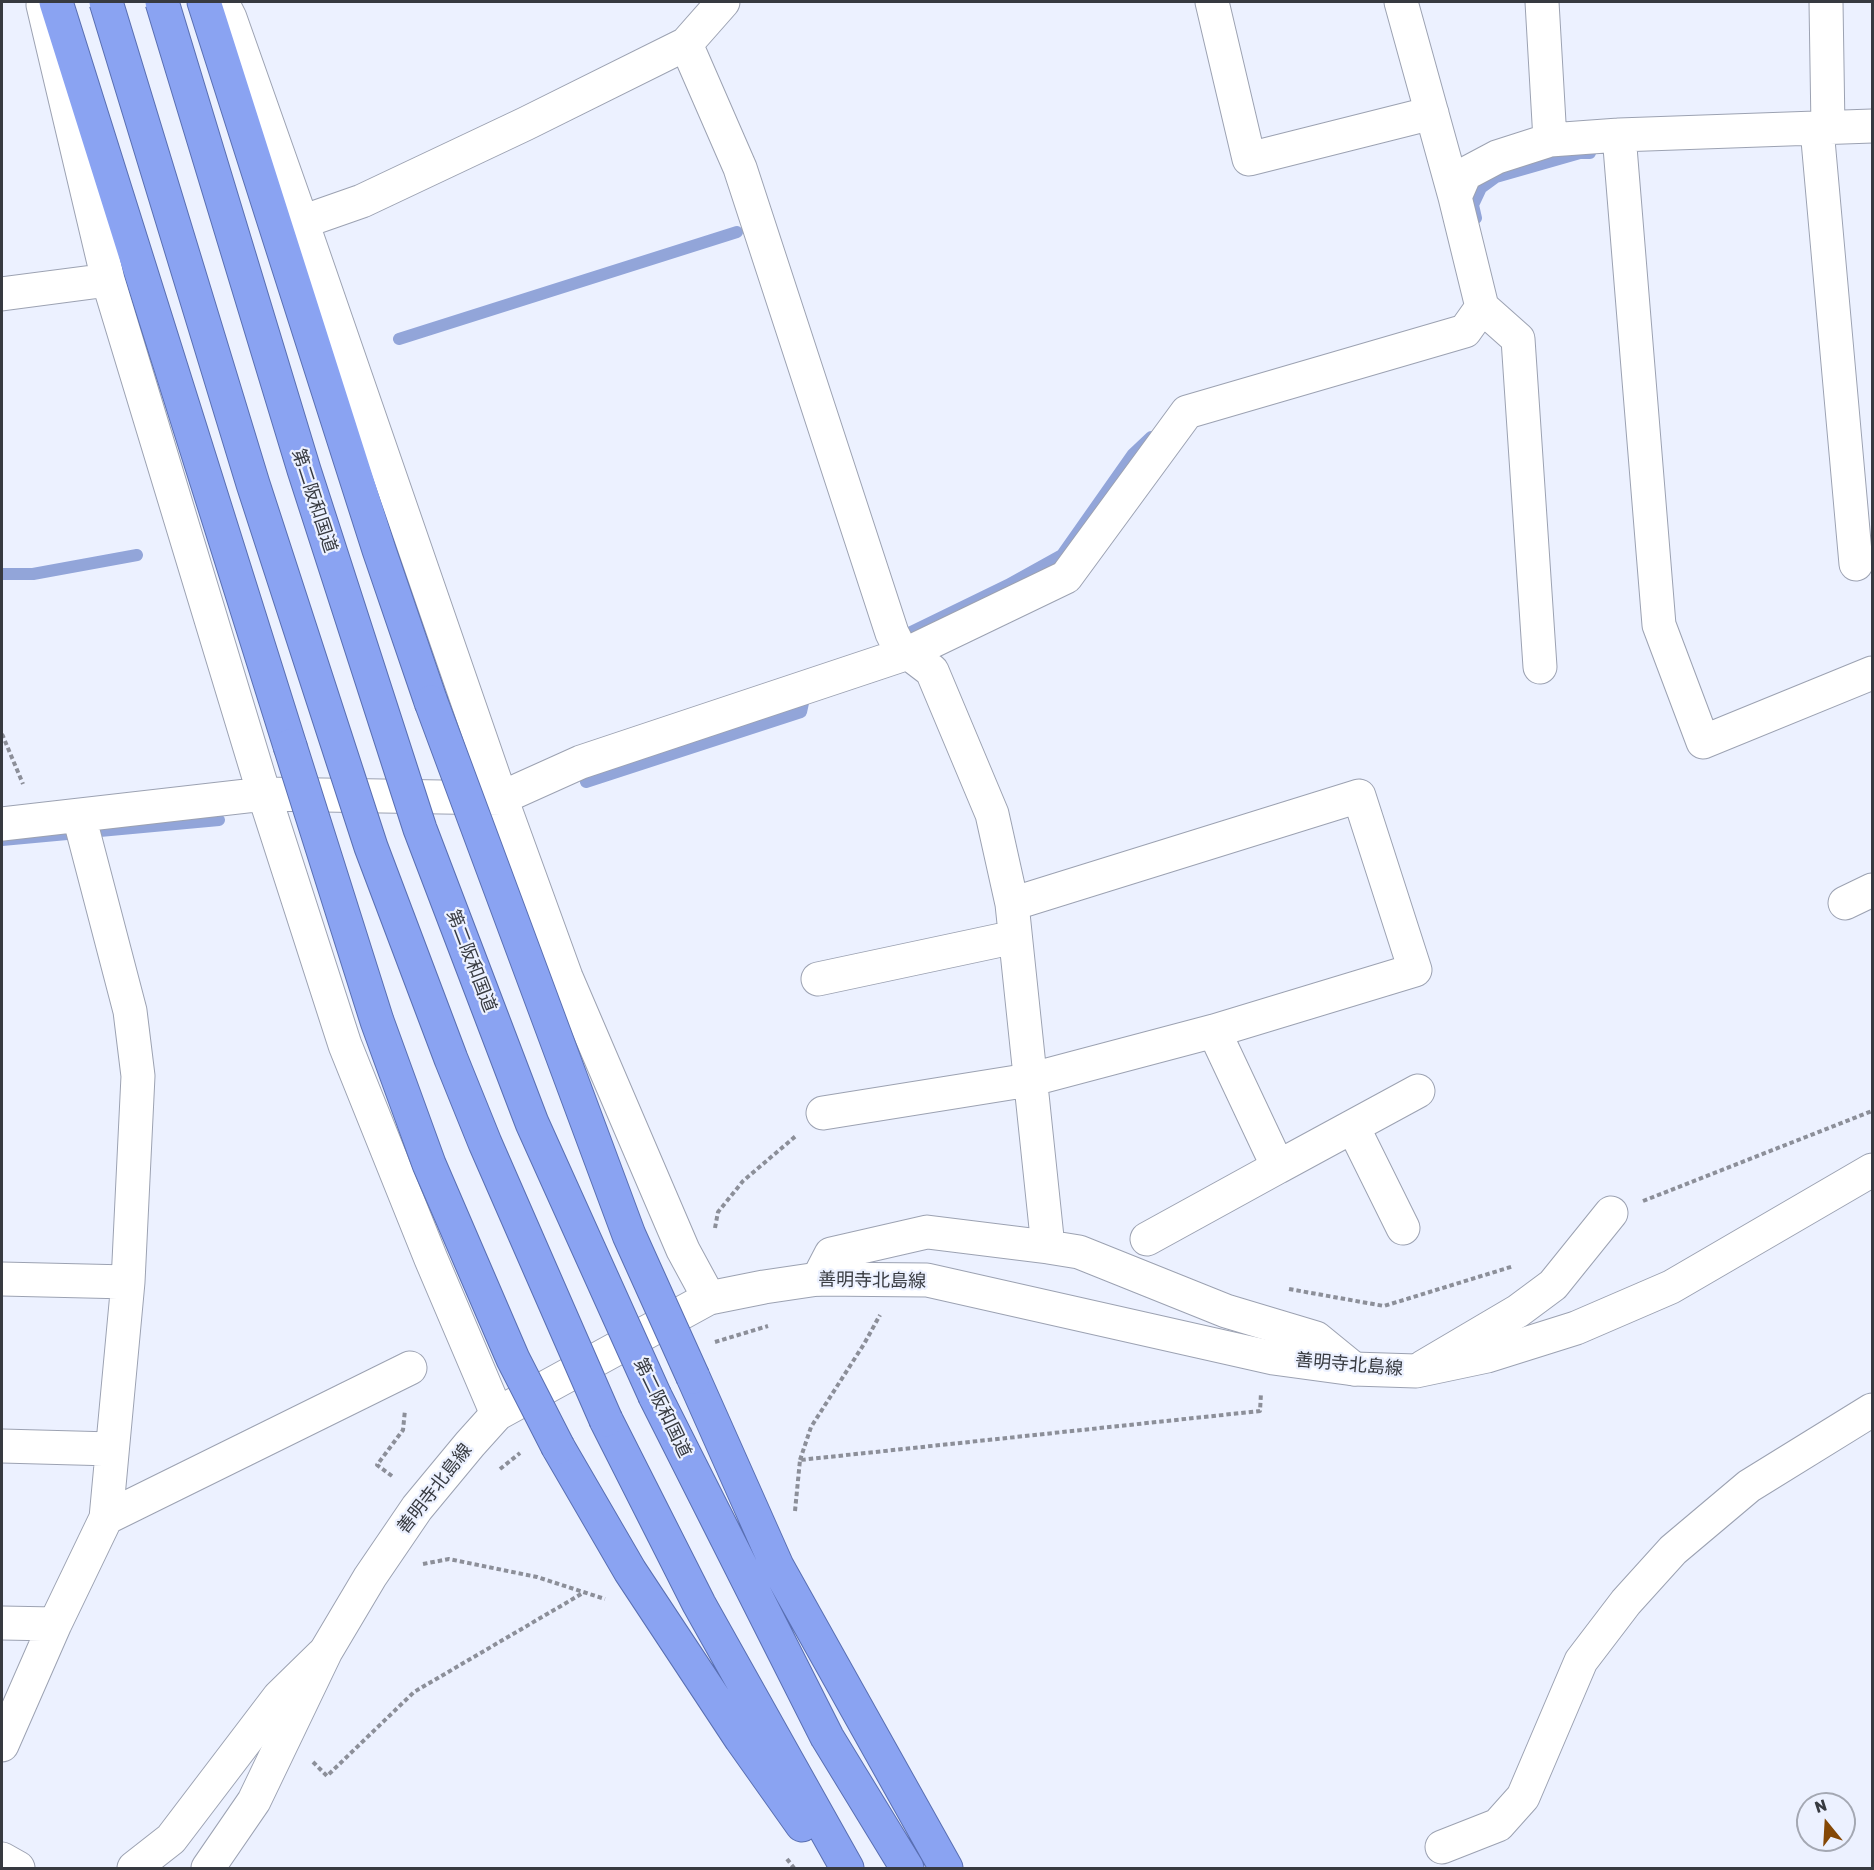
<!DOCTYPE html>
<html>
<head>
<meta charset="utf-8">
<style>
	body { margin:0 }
	#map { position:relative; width:1874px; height:1870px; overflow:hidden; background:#ecf1ff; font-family:Rubik,sans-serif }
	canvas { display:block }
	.frame { position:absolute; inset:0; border:3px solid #373a40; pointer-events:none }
	.north { position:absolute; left:1796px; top:1792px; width:60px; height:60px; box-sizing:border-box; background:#ecf1ff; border:2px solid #a4a8b3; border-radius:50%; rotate:342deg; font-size:16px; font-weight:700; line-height:24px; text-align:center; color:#373a40 }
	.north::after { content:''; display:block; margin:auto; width:21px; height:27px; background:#854806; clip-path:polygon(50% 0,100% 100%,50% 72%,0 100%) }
</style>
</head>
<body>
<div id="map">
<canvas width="1874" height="1870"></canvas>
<div class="frame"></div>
<div class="north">N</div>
</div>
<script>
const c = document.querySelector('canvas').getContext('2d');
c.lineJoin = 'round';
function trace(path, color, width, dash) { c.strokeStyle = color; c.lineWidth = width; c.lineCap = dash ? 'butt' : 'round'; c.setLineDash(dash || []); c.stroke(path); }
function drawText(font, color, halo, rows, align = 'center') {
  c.font = font + ' Rubik,"Noto Sans JP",sans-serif'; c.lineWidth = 4.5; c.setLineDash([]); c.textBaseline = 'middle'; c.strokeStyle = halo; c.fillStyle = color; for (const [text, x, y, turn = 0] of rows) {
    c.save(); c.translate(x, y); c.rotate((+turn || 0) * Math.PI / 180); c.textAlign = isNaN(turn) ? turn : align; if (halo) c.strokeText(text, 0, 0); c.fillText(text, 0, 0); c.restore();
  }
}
trace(new Path2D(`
	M1476 218 1473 205 1481 188 1496 177 1580 153H1590
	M399 339 737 232
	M2 574H33L137 555
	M897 639 1008 585 1062 555 1133 454 1151 437
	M586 782 801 712 803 703
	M2 840 219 820`), '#92a5d9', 12);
const minor = new Path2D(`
	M222 2 230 18 302 222 501 798 566 977 683 1250 709 1298
	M1212 2 1249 159 1432 113
	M1401 2 1455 197
	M1542 2 1550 140
	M1826 2 1828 128
	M43 5 108 280 264 794 345 1045 431 1259 497 1414
	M686 44 740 168 892 633 898 645 932 671 992 814 1012 904 1048 1247 927 1232 831 1254 818 1279
	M1817 129 1856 564
	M1619 135 1659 625 1703 742 1872 673
	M302 222 362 201 525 124 686 44 723 2
	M2 294 108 280
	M1482 307 1518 339 1540 667
	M2 824 264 794 501 798 581 762 908 653 1066 577 1187 412 1465 331 1482 307 1455 197 1465 174 1497 157 1550 140 1619 135 1872 126
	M1845 903 1872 890
	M818 979 1015 937
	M823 1113 1029 1080 1214 1031 1415 970 1359 796 1012 904
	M1353 1127 1403 1228
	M1278 1167 1418 1091
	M1147 1239 1278 1167 1214 1031
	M1048 1247 1079 1252 1226 1311 1316 1338 1354 1369
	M2 1279 128 1282
	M1423 1367 1518 1311 1553 1285 1611 1213
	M2 1446 112 1449
	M106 1518 410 1368
	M2 1623 55 1624
	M2 1745 55 1624 106 1518 128 1282 138 1076 130 1011 79 816
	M1442 1847 1498 1825 1523 1797 1581 1661 1626 1602 1673 1550 1749 1486 1872 1410
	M2 1859 18 1868
	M134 1868 171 1839 279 1697 322 1655`);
const secondary = new Path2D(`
	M208 1868 254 1801 326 1651 370 1577 417 1508 470 1444 497 1414 709 1298 764 1287 818 1279 927 1280 1273 1358 1354 1369 1416 1371 1487 1356 1576 1328 1671 1287 1872 1170`);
const trunk = new Path2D(`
	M56 2 290 746
	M204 2 379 550 431 702
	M693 1377 777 1566 946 1868
	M655 1396 827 1737 907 1868
	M606 1420 699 1604 847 1868
	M558 1447 630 1571 741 1739 802 1825`);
trace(minor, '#9ca2b2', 35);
trace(secondary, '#9ca2b2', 35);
trace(trunk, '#596fb2', 35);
trace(new Path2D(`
	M2 734 23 784
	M1643 1201 1872 1111
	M715 1228 718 1212 743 1181 797 1135
	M1289 1289 1384 1306 1514 1266
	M715 1342 768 1326
	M800 1460 811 1427 864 1344 880 1315
	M500 1469 520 1453
	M392 1476 377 1465 403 1430 405 1410
	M795 1511 800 1460 1260 1411 1261 1393
	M423 1564 449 1559 537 1577 605 1599
	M313 1762 327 1776 414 1692 583 1593
	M787 1859 794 1868`), '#8c8f99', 4, [4.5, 3]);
trace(minor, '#fff', 33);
trace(secondary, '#fff', 33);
trace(trunk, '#8aa3f2', 33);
const trunkBridge = new Path2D(`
	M106 2 253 484 371 847 451 1059 485 1143 606 1420
	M162 2 304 470 420 829 532 1123 655 1396
	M431 702 629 1235 693 1377
	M290 746 377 1021 429 1164 513 1359 558 1447`);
trace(trunkBridge, '#596fb2', 35, []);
trace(trunkBridge, '#8aa3f2', 33);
drawText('18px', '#373a40', '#ecf1ff', [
	["第二阪和国道",314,501,72],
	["第二阪和国道",471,961,69],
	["善明寺北島線",872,1281,1],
	["善明寺北島線",1349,1365,5],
	["第二阪和国道",662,1408,64],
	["善明寺北島線",435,1489,-52]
]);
</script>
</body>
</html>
